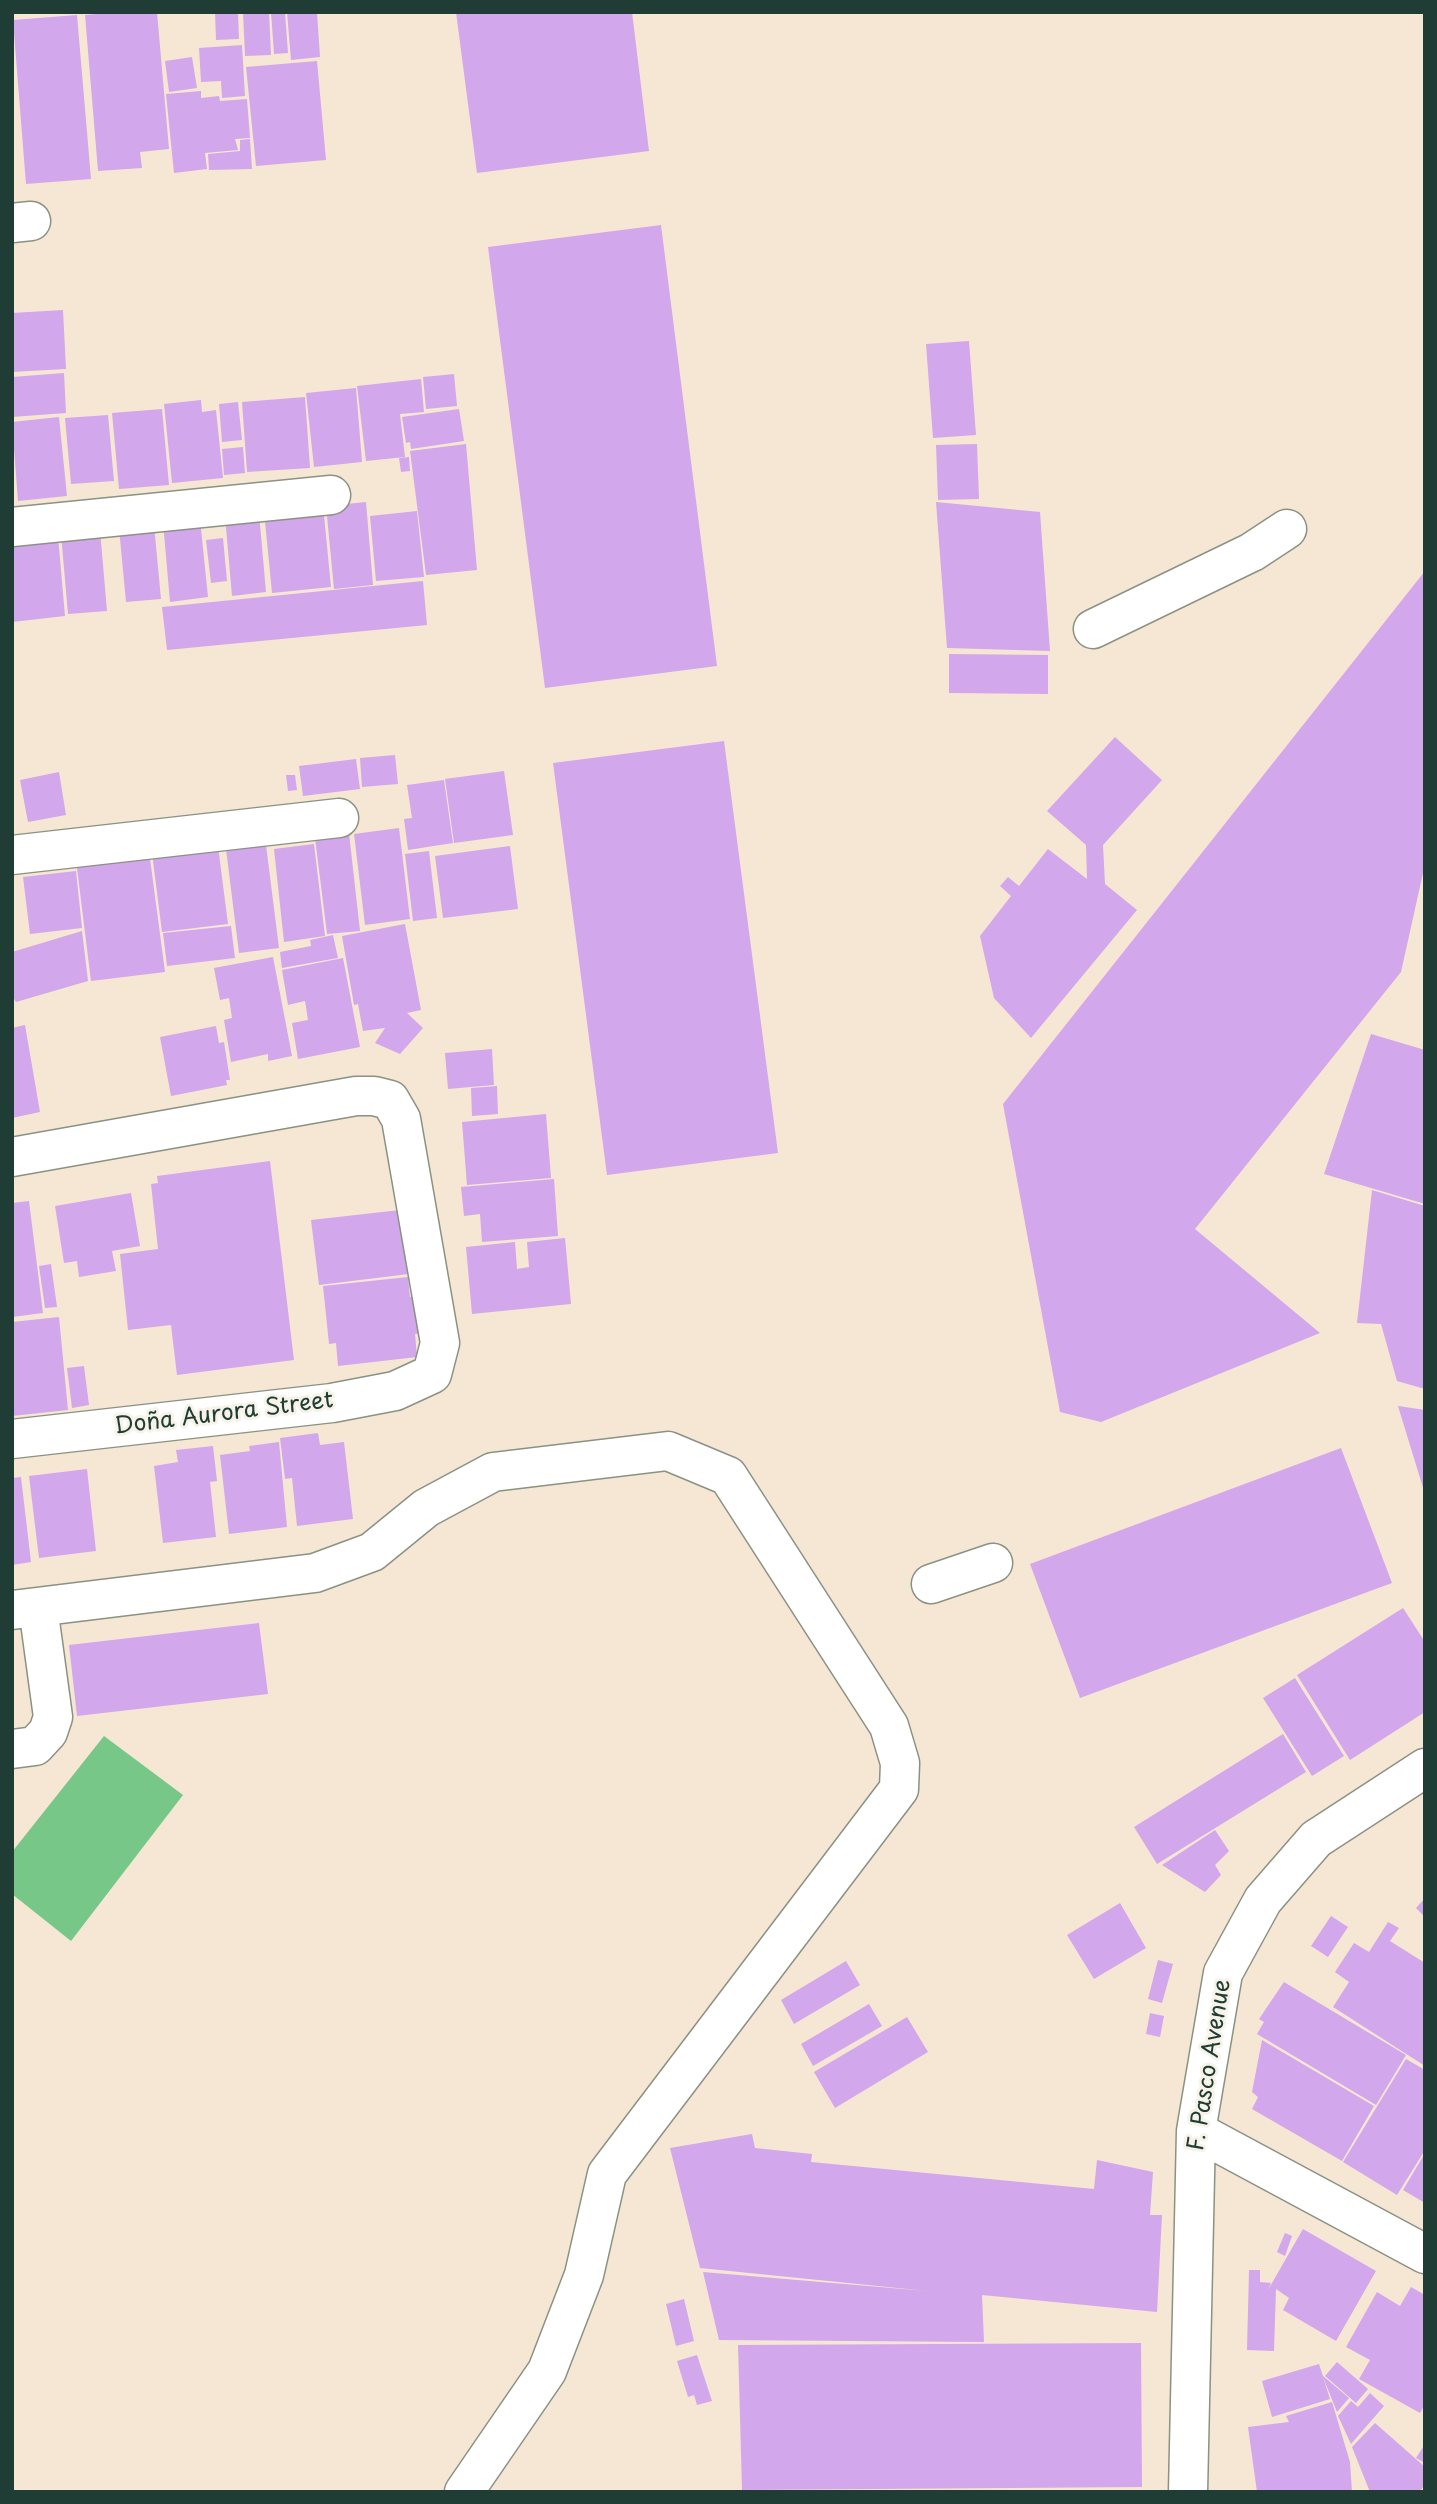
<!DOCTYPE html>
<html>
<head>
<meta charset="utf-8">
<style>
	body { margin:0 }
	#map { position:relative; width:1437px; height:2504px; overflow:hidden; background:#f5e7d3; font-family:"Playpen Sans",sans-serif }
	canvas { display:block }
	.frame { position:absolute; inset:0; border:14px solid #1f3d34; pointer-events:none }
</style>
</head>
<body>
<div id="map">
<canvas width="1437" height="2504"></canvas>
<div class="frame"></div>
</div>
<script>
const c = document.querySelector('canvas').getContext('2d');
c.lineJoin = 'round';
function fillPath(path, color) { c.fillStyle = color; c.fill(path, 'evenodd'); }
function trace(path, color, width, dash) { c.strokeStyle = color; c.lineWidth = width; c.lineCap = dash ? 'butt' : 'round'; c.setLineDash(dash || []); c.stroke(path); }
function drawText(font, color, halo, rows, align = 'center') {
  c.font = font + ' "Playpen Sans",sans-serif'; c.lineWidth = 6; c.setLineDash([]); c.textBaseline = 'middle'; c.strokeStyle = halo; c.fillStyle = color; for (const [text, x, y, turn = 0] of rows) {
    c.save(); c.translate(x, y); c.rotate((+turn || 0) * Math.PI / 180); c.textAlign = isNaN(turn) ? turn : align; if (halo) c.strokeText(text, 0, 0); c.fillText(text, 0, 0); c.restore();
  }
}
fillPath(new Path2D(`
	M104 1736 183 1795 71 1941 12 1894V1852Z`), '#76c788');
fillPath(new Path2D(`
	M119 12H157L169 149 140 152 142 168 98 171 85 15Z
	M215 12H238L239 39 216 40Z
	M243 12H269L271 55 245 56Z
	M271 12H285L288 53 274 54Z
	M287 12H317L320 57 291 60Z
	M456 12H632L649 151 477 173Z
	M77 15 91 179 26 184 13 20Z
	M242 45 245 96 222 98 221 81 201 82 199 48Z
	M192 57 197 88 169 92 165 61Z
	M317 61 326 160 256 166 246 67Z
	M201 91V98L219 96 220 101 247 99 250 138 235 139 238 150 205 153 207 169 174 173 166 94Z
	M250 139 252 169 209 170 208 154 240 151V140Z
	M661 225 717 666 545 688 488 247Z
	M63 310 66 369 12 372V313Z
	M969 341 976 435 933 438 926 344Z
	M64 373 66 413 12 417V377Z
	M454 374 457 406 426 409 423 377Z
	M421 379 424 412 400 414 405 457 366 461 357 386Z
	M356 388 362 462 314 467 306 393Z
	M305 397 310 468 247 472 242 402Z
	M201 400 202 412 216 410 223 478 172 483 164 404Z
	M238 402 242 440 222 442 219 404Z
	M162 409 169 485 119 489 112 413Z
	M459 409 464 441 411 449 410 442 406 443 402 417Z
	M108 415 114 481 71 484 65 418Z
	M59 417 67 496 18 501 12 422Z
	M466 444 477 570 426 575 410 451Z
	M977 444 979 499 938 500 936 445Z
	M243 447 245 473 224 475 222 449Z
	M409 457 410 471 401 472 399 458Z
	M366 502 373 585 334 589 326 506Z
	M936 502 1040 512 1050 651 947 648Z
	M323 505 331 587 272 593 264 511Z
	M417 511 424 577 376 581 370 516Z
	M259 513 266 592 232 596 225 516Z
	M200 519 208 597 170 602 163 522Z
	M154 525 161 599 126 602 119 528Z
	M100 530 107 611 68 614 61 534Z
	M58 536 65 616 12 622V540Z
	M223 538 227 581 211 583 206 540Z
	M1425 571V864L1401 972 1195 1229 1320 1333 1101 1422 1060 1412 1003 1104Z
	M423 581 427 625 167 650 162 607Z
	M949 654 1048 655V694L949 693Z
	M1115 737 1162 780 1103 845 1105 884 1137 910 1031 1038 994 998 980 936 1011 896 1000 886 1008 877 1019 886 1048 849 1087 879 1086 845 1047 811Z
	M724 741 778 1153 607 1175 553 763Z
	M395 755 398 784 362 787 360 758Z
	M356 759 360 789 303 796 299 766Z
	M504 771 513 835 454 843 445 779Z
	M59 772 66 815 28 822 20 780Z
	M286 775H295L297 790 288 791Z
	M444 780 453 843 408 850 404 819 412 818 407 785Z
	M399 828 410 919 365 925 354 834Z
	M349 833 360 931 327 934 315 838Z
	M314 844 325 936 284 942 274 849Z
	M266 845 279 948 239 953 226 849Z
	M218 846 228 924 162 932 152 853Z
	M510 846 518 909 443 918 435 856Z
	M149 851 165 972 91 981 76 860Z
	M429 851 437 918 413 921 405 854Z
	M76 871 82 928 30 934 23 877Z
	M405 924 421 1010 407 1013 423 1028 400 1054 375 1043 385 1028 363 1031 358 1004 354 1005 342 936Z
	M231 926 235 958 167 966 163 933Z
	M82 931 88 981 16 1002 12 995V952Z
	M333 935 338 958 282 968 280 952 311 946 310 940Z
	M273 957 292 1056 268 1061V1054L231 1062 224 1020 232 1018 229 998 220 1000 214 968Z
	M343 958 360 1047 298 1059 292 1023 308 1020 305 1001 288 1005 282 970Z
	M25 1025 40 1112 12 1118V1028Z
	M216 1026 219 1043 224 1042 230 1080H226L227 1085 171 1096 160 1037Z
	M1371 1034 1425 1050V1204L1324 1174Z
	M492 1049 494 1085 448 1089 445 1053Z
	M497 1086 498 1114 472 1116 471 1088Z
	M546 1114 551 1178 467 1185 462 1122Z
	M270 1161 294 1360 177 1375 171 1325 128 1330 120 1254 158 1249 151 1184 158 1183 157 1176Z
	M554 1179 558 1236 482 1242 480 1214 464 1216 461 1187Z
	M1372 1190 1425 1206V1389L1397 1381 1381 1324 1357 1323Z
	M131 1193 140 1246 112 1251 116 1271 79 1277 77 1261 64 1263 55 1206Z
	M29 1201 43 1313 12 1317V1203Z
	M409 1209 417 1273 319 1285 311 1220Z
	M565 1238 571 1304 472 1314 466 1247 515 1242 517 1269 529 1267 527 1242Z
	M51 1264 57 1307 45 1308 39 1266Z
	M408 1277 410 1297 422 1296 426 1333 415 1334 417 1357 338 1366 336 1343 329 1344 323 1286Z
	M59 1317 68 1410 12 1416V1322Z
	M84 1366 89 1405 72 1408 67 1368Z
	M1398 1406 1425 1410V1491H1424Z
	M318 1433 320 1445 344 1442 353 1519 297 1526 292 1478 285 1479 280 1438Z
	M279 1442 287 1527 229 1534 220 1455 250 1451 249 1446Z
	M213 1446 217 1481 210 1482 216 1537 163 1543 154 1466 178 1462 176 1450Z
	M1341 1448 1392 1583 1080 1698 1030 1564Z
	M87 1469 96 1551 39 1558 29 1476Z
	M21 1477 31 1562 12 1565V1478Z
	M1403 1608 1425 1642V1712L1350 1760 1297 1675Z
	M259 1623 268 1694 77 1716 69 1645Z
	M1295 1678 1344 1756 1312 1776 1263 1698Z
	M1283 1734 1306 1772 1157 1864 1134 1827Z
	M1215 1830 1229 1851 1215 1865 1221 1875 1205 1892 1162 1865Z
	M1425 1898V1917L1416 1908Z
	M1120 1903 1146 1948 1094 1979 1067 1935Z
	M1331 1916 1348 1927 1328 1957 1311 1946Z
	M1388 1922 1399 1928 1390 1941 1425 1963V2066L1333 2007 1349 1982 1335 1972 1354 1943 1369 1952Z
	M1158 1960 1173 1964 1162 2003 1148 1999Z
	M846 1961 860 1985 794 2024 781 2000Z
	M1284 1982 1406 2055 1376 2105 1257 2034 1264 2022 1259 2019Z
	M869 2004 882 2026 813 2066 801 2044Z
	M1150 2013 1164 2016 1160 2037 1146 2034Z
	M907 2017 928 2052 835 2108 814 2072Z
	M1262 2040 1374 2106 1342 2161 1252 2109 1258 2097 1252 2092Z
	M1406 2059 1425 2070V2150L1397 2195 1343 2162Z
	M752 2134 755 2148 812 2154 811 2162 1094 2189 1097 2160 1153 2172 1150 2215H1162L1157 2312 982 2295 984 2342 719 2340 703 2272 927 2291 700 2268 670 2148Z
	M1425 2153V2203L1403 2190Z
	M1303 2229 1376 2271 1336 2341 1283 2310 1289 2298 1276 2289 1274 2351 1247 2350 1249 2270H1260V2282L1271 2283 1268 2290Z
	M1285 2233 1292 2236 1285 2256 1277 2252Z
	M1411 2287 1425 2295V2404L1420 2413 1359 2379 1370 2360 1346 2347 1377 2292 1400 2306Z
	M684 2299 694 2341 676 2346 666 2304Z
	M1141 2343 1142 2487 742 2490 738 2345Z
	M697 2355 712 2401 697 2405 694 2395 688 2397 677 2361Z
	M1337 2362 1368 2389 1356 2403 1325 2376Z
	M1319 2364 1323 2376 1349 2398 1337 2412 1323 2377 1330 2399 1272 2417 1262 2381Z
	M1370 2393 1384 2406 1351 2444 1338 2416 1351 2401 1358 2407Z
	M1332 2402 1350 2462 1352 2492H1257L1248 2427 1289 2422 1286 2416Z
	M1375 2423 1425 2467V2483L1420 2492H1370L1352 2447Z
	M1425 2444V2463L1416 2458Z`), '#d3a7eb');
const minor = new Path2D(`
	M12 223 31 221
	M12 527 331 495
	M1093 629 1252 552 1287 529
	M12 855 339 818
	M12 1157 356 1096H374L390 1100 401 1119 440 1343 432 1374 395 1391 332 1403 12 1439
	M931 1584 993 1563
	M12 1610 315 1573 372 1552 426 1508 493 1472 668 1451 728 1476 889 1726 900 1763 899 1789 607 2174 584 2275 547 2371 464 2492
	M12 1749 35 1746 48 1732 53 1717 38 1607
	M1196 2131 1425 2254
	M1188 2492 1196 2131 1223 1973 1263 1900 1316 1839 1425 1768`);
trace(minor, '#8a9284', 41);
trace(minor, '#fff', 38);
drawText('23px', '#1f3d34', '#f7f3e8', [
	["Doña Aurora Street",224,1414,-7],
	["F. Pasco Avenue",1210,2065,-81]
]);
</script>
</body>
</html>
